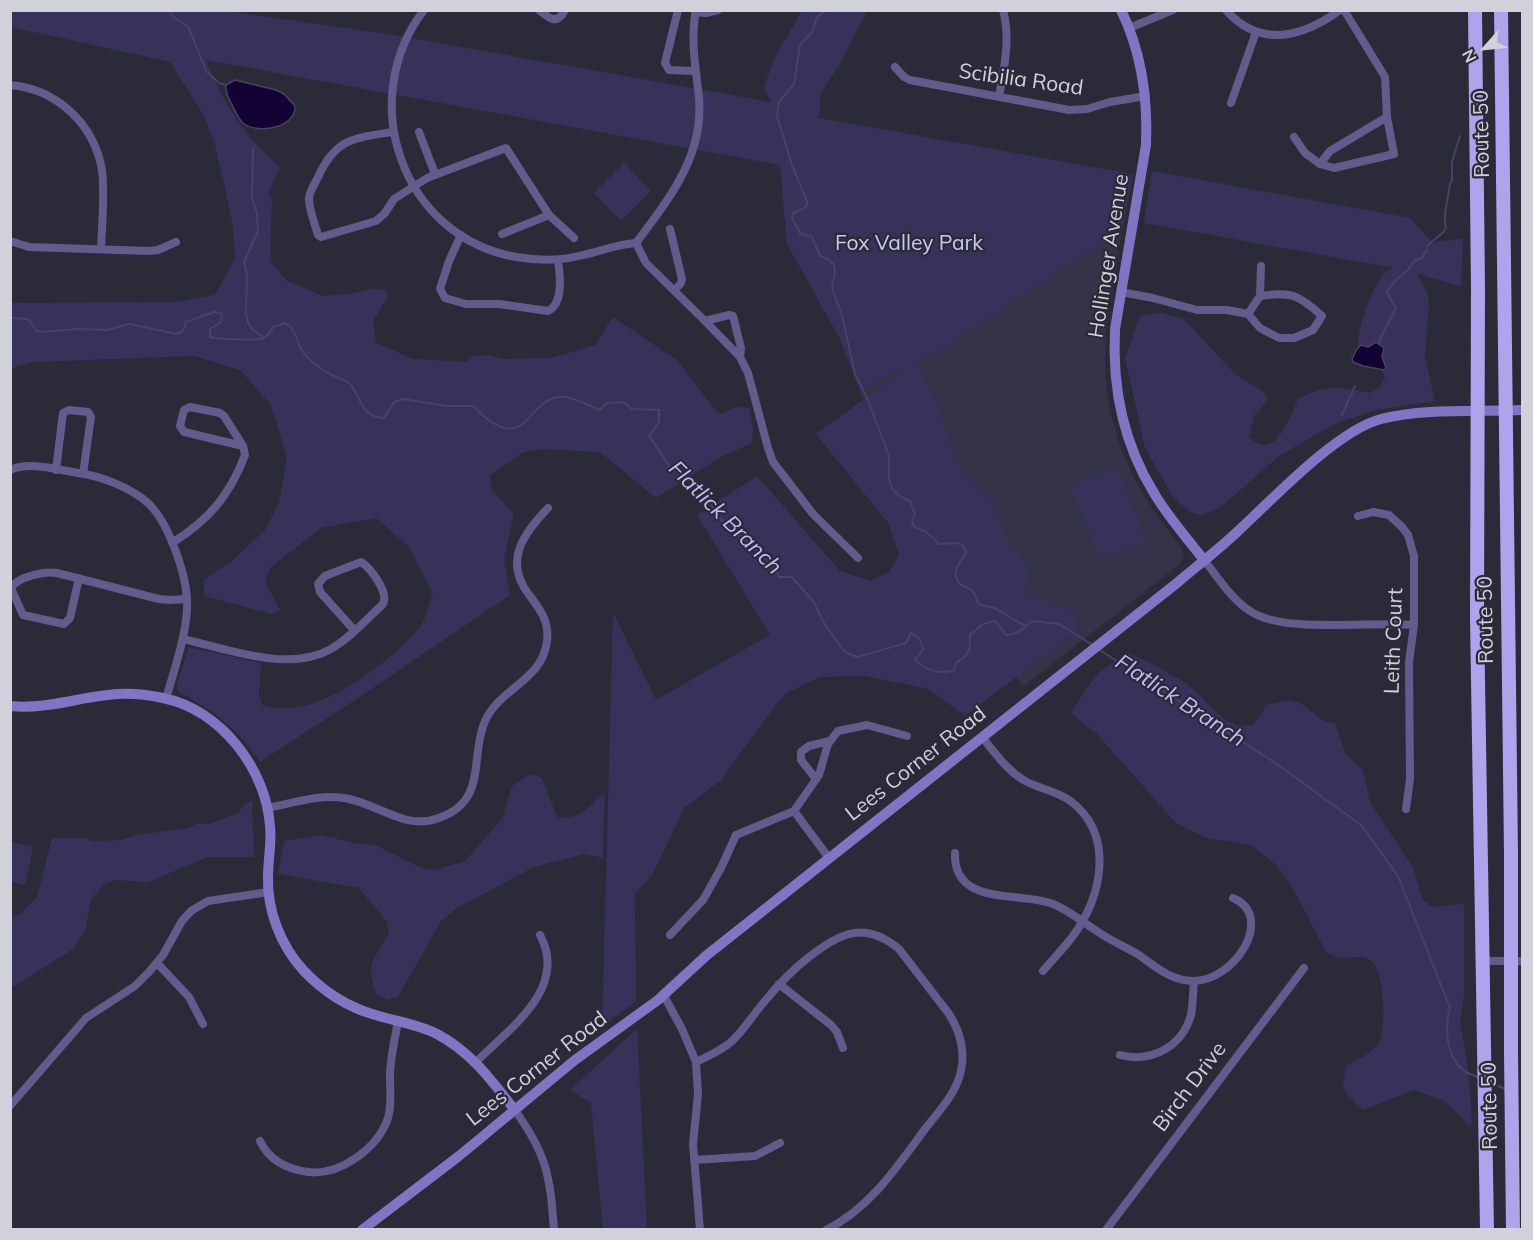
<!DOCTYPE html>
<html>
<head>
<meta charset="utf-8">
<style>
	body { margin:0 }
	#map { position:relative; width:1533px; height:1240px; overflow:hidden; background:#2b2a39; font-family:Mulish,sans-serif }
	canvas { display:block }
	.frame { position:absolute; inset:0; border:12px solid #d1d1db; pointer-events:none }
	.north { position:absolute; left:1455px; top:18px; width:60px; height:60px; -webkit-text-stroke:4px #2b2a39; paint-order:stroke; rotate:243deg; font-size:16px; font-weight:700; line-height:24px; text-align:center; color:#d1d1db }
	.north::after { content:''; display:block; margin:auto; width:21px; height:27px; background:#d1d1db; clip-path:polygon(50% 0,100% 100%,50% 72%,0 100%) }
</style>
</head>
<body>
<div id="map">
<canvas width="1533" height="1240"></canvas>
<div class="frame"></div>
<div class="north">N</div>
</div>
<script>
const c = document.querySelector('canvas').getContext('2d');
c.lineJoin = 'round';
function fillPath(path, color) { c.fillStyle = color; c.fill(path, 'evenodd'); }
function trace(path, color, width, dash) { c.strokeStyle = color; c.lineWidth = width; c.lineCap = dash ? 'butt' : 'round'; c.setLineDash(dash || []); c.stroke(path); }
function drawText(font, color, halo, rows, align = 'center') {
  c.font = font + ' Mulish,sans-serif'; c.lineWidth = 4.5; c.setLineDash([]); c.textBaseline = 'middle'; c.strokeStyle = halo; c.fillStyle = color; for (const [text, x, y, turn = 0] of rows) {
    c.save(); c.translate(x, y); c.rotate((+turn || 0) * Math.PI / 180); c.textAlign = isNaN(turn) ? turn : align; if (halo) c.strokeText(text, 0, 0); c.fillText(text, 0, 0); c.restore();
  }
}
fillPath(new Path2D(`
	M1122 230 1106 332 1105 373 1109 407 1120 446 1134 479 1154 511 1182 549 1184 558 1180 564 1024 686 915 558 881 443 859 390 944 349Z`), '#353348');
fillPath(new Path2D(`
	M10 11H226L394 35 771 102 764 87 775 57 802 11H867L839 65 821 93 819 118 1133 174 1122 230 944 349 916 363C924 375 931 399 941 406L944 426 958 461 968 478 992 500 1006 536 1029 568V577L1022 591 1070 609 1080 629 965 716 929 689 865 676 821 677 790 691 780 699 721 780 685 807 651 877 635 893 636 1001 602 1027 613 612 656 700 770 635 697 515 757 476 840 571 870 581 889 572 899 555 889 524 816 434 910 366 860 390 839 337 787 244 780 165 206 60C222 101 246 139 280 167L268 194 272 198 270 261 287 281 323 296 350 294 371 289 384 290 388 296 373 321 376 343 413 359 466 362 472 356 488 355 504 359 551 358 595 345 613 317 678 361 716 411 722 414 737 406 749 408 753 426 752 443 724 455 656 498 600 452 543 449 522 453 490 475 492 490 514 514 504 560 510 595 364 694 260 762C237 728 213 710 177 691V685L189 647 261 663 259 694 262 705C309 722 375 673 407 641 411 635 419 630 422 624 427 615 429 603 433 593L408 546 376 518 321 528 271 567 265 581 280 610 272 614 204 596V580L234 559 265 530 279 503 287 458 271 405 240 370 194 356 33 362 11 368V303L174 302 215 295 235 258 233 227 225 188 214 141 203 114 170 62 11 27Z
	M624 163 651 191 621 221 594 193Z
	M1152 171 1410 218 1432 242 1463 239 1461 286 1417 274 1427 292 1429 303 1425 357 1435 401 1375 410 1334 424 1279 456 1221 507 1201 515 1190 512 1173 497 1145 448 1125 358 1140 316 1161 313 1183 318 1235 374 1263 392 1268 400 1254 416 1249 437C1276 462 1289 419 1298 399 1328 384 1338 387 1370 393L1379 388 1385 378C1380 358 1364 362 1359 347 1355 332 1374 281 1386 272 1388 270 1391 269 1394 268L1144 223Z
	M1116 467 1147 542 1101 561 1070 486Z
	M1129 653C1149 662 1170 673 1188 685 1209 700 1224 732 1253 725L1267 705 1288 700 1299 702 1325 722 1335 723 1346 755 1363 770 1370 802 1413 867 1423 900 1432 907 1464 904V996L1460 1023 1468 1068 1472 1123 1468 1125 1445 1101 1414 1090 1363 1110 1348 1095 1343 1085 1346 1066C1357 1060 1375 1052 1380 1041 1386 1025 1385 969 1370 960 1358 952 1343 964 1326 952L1290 883 1276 865 1251 845 1206 838 1176 823 1096 733 1071 713C1090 684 1096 669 1129 653Z
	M531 774 542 778 557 817C578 821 589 806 605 793L603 858 585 854 534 867 457 908 441 921 398 997 388 1000 377 995C365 962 373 962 389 933L387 922 359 888 278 874 284 841 322 835 353 843 375 845 424 869 435 870 465 861 502 819 512 786Z
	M252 800 254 857H208L148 882 116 880 105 884 91 899 85 931 73 949 11 988V917L19 915 37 897 52 838H84L93 841 121 840 137 835 188 828 198 823 209 824 238 813 243 806Z
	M11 842 33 847 25 885 11 882Z
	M637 1029 647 1229H603L591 1103 570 1090Z`), '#38325b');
const water = new Path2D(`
	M235 80 276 90 284 94 295 106C296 128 259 134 244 124 238 119 235 110 231 103 228 97 225 92 226 85Z
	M1376 342 1384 348 1382 357 1386 368 1384 370 1363 366 1353 362 1352 359 1357 349 1361 345 1368 347Z`);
fillPath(water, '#120334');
trace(water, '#4b4166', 1.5);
trace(new Path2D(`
	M169 10 174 18 188 26 206 71 219 83 226 85
	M826 10 817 17 813 31 800 45 794 84 779 102 777 116 792 165 807 201V205L803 209 793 213 792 218 800 233 812 237 820 256 828 259 834 265 835 273 832 286 834 294 842 315 855 374 868 400 889 456V480L893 490 901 497 910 501 915 514 912 521 914 527 925 531 939 544 958 543 963 545 966 553C961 562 949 573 960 584 963 587 969 587 973 591 975 594 977 600 979 604 984 607 989 606 994 608 1006 613 1014 622 1027 626
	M253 148 252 198 257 214 258 231 244 262 247 275 246 313 248 323 253 330 264 337
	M1427 247C1431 239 1442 237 1446 228 1442 216 1449 197 1450 183L1452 181V162L1460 136
	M10 318 28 319 37 331 42 332 77 329 108 330 129 324 177 334 183 331 186 322 214 312 220 313 222 316 221 322 210 329V337C218 339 257 341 264 338 269 335 271 331 273 327L285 323C297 328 296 344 304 353 310 361 321 369 330 374 336 378 344 378 350 384 362 399 361 417 384 418L394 402 404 399 446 406H473C529 463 525 394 564 397 576 398 589 406 600 410L607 403 623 402 632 409 659 410V422L649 436 670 467 685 475 704 491 718 517 765 557 774 566 779 577H792L813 601 825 625 845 652 857 657 906 643 911 633 920 639 923 650 915 660C927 670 938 675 954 670L957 662C970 655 970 649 970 635L983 624 995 621 1006 635C1017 635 1024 628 1032 621L1059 624 1094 646
	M1379 344C1382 331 1391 320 1396 308L1387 293C1395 274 1407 277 1414 261L1422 258 1427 249
	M1342 415 1355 386
	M1098 649 1271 760 1361 825 1398 876 1450 1008C1444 1027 1446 1060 1466 1072 1470 1074 1475 1076 1479 1078
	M1490 1082 1507 1090`), '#4b4166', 2);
trace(new Path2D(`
	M424 10C355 100 402 237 516 257 539 261 561 261 583 255 602 251 617 244 636 243
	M539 10C550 19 557 25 565 10
	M678 10 665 63 669 70 695 71
	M1226 10C1260 49 1303 37 1340 10
	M1344 10 1385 77 1387 117 1394 154 1334 168 1320 164 1330 151 1387 117
	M695 12 706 13 718 10
	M1129 28 1173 10
	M895 67 904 77 910 80 1069 110 1087 109 1110 102 1146 96
	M10 85C57 89 94 124 102 170 105 195 102 224 101 249
	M999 97C1004 67 1011 40 1003 10
	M1231 103 1256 32
	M393 132C354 138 336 138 318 177 315 184 309 192 309 199 309 210 315 224 318 235L321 237 376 221 385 213 394 199 427 178 506 148 549 215 574 238
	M419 132 435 174
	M1294 137 1305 153 1320 164
	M670 229 682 279 681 283 675 290
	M502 234 549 215
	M461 235 449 261 440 289 445 298 466 304H499L548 311C564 303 560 275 558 260
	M10 241 29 247 149 251 158 250 176 242
	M636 243 646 263 705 321 740 357 748 373 768 448 773 462 813 514 858 558
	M636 243C669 199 704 156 699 98 696 68 690 41 696 10
	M1121 292 1153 298 1197 310H1227L1248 314 1260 328 1279 338H1294L1313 330 1322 316C1299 295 1291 291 1260 296L1248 314
	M1260 296 1261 266
	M705 321 729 315 733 316 741 348 740 357
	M10 470C30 461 58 470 78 473 101 476 132 488 149 504 170 525 189 580 187 610 185 640 174 670 166 699
	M56 470 63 413 69 410 88 412 91 417 83 474
	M1358 516 1373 512 1389 515 1402 527 1408 535 1414 556V625L1409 662 1410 779 1406 809
	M172 543C209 520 230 495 245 455L243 446 224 416 220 413 190 407 184 410 180 426 184 432 243 446
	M1204 560C1218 577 1231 599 1250 611 1283 634 1371 621 1414 625
	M79 578 70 618 64 624 23 615 11 588C17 577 45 571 57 573L159 599 170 600 187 599
	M183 639C228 649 288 673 331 649 350 638 367 619 383 604 389 593 371 568 361 562L325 576 318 584 320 592 354 630
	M982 737C995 753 1008 772 1027 782 1041 789 1056 791 1069 800 1115 833 1103 896 1073 936 1064 948 1053 959 1043 971
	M816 779 801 760V752L809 746 830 741
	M268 808C293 803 319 794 344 798 378 803 404 831 439 818 489 800 469 757 485 721 500 688 543 680 547 641 550 620 538 607 527 592 504 559 525 532 548 508
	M794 811 829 858
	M955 853C953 907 1020 891 1053 904 1071 911 1086 925 1103 935 1115 943 1128 948 1139 955 1156 967 1170 980 1192 981 1235 982 1276 916 1233 898
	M670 935 703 900 721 868 736 835 794 811 819 775 828 744 838 731 867 725 907 736
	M1483 961H1522
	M157 963 189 997 203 1024
	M779 984 831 1025 837 1032 843 1048
	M663 994 682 1029 696 1062 698 1094 693 1144 700 1230
	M1120 1055C1151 1063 1182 1047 1191 1015 1193 1004 1193 992 1194 981
	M476 1062C509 1029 569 988 540 935
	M696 1062C708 1056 721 1051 732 1041 744 1030 753 1015 764 1002 778 985 792 970 809 957 841 932 865 921 899 949L949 1014C961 1033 966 1053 960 1075 954 1096 938 1112 925 1129 897 1167 870 1208 826 1230
	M10 1106 86 1018 135 986 149 972 163 955 182 921 191 911 208 901 269 892
	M514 1109C547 1154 550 1176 554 1230
	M260 1141C269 1160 286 1169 308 1172 340 1176 378 1148 388 1118 392 1105 390 1090 390 1077 390 1058 395 1039 398 1021
	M694 1160 755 1156 780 1143
	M1106 1230 1304 968`), '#625c8d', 8);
trace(new Path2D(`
	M1121 10C1142 53 1148 98 1146 145L1115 329C1112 388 1123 443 1154 493 1168 517 1187 538 1204 560
	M10 706C47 710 82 696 118 694 133 693 149 695 163 698 221 710 266 769 270 826 272 842 268 859 268 876 267 910 280 945 304 971 323 991 346 1006 372 1014 394 1021 417 1024 437 1034 471 1052 491 1080 514 1109
	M362 1230 459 1156 575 1060 658 1000 707 955 1177 583C1197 566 1218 550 1237 532 1272 500 1336 431 1381 419 1425 408 1477 412 1522 410`), '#8075c3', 10);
trace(new Path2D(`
	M1475 10 1478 289 1477 619 1487 1230
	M1501 10 1511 854V1052L1513 1230`), '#ada4ec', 14);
drawText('21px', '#d1d1db', '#2b2a39', [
	["Scibilia Road",1021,80,8],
	["Route 50",1482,134,-91],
	["Hollinger Avenue",1109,256,-81],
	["Route 50",1486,620,-91],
	["Leith Court",1394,641,-88],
	["Lees Corner Road",916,764,-38],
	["Lees Corner Road",537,1069,-38],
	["Birch Drive",1190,1087,-53],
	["Route 50",1490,1106,-91]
]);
drawText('21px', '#cbc8f1', '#2b2a39', [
	["Fox Valley Park",909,244]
]);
drawText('italic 22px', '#c2bcf9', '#2b2a39', [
	["Flatlick Branch",725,518,45],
	["Flatlick Branch",1180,701,33]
]);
</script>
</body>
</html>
